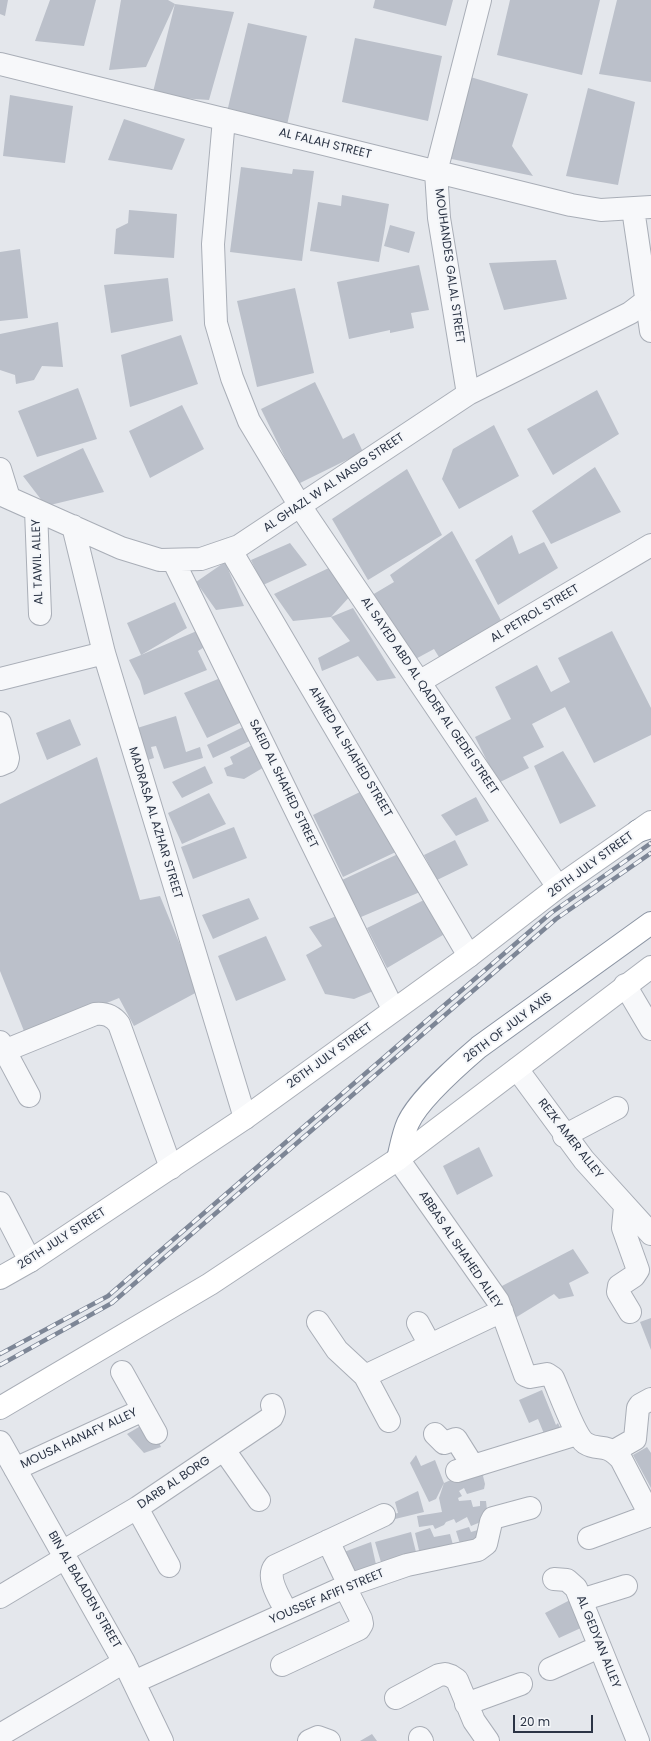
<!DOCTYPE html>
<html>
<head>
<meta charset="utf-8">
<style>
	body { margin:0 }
	#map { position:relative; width:651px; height:1741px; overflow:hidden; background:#e4e7ec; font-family:Poppins,sans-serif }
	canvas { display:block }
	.scale { position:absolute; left:513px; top:1715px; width:80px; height:18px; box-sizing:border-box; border:2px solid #2b3445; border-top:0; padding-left:5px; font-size:12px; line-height:14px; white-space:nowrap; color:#2b3445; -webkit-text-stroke:3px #f4f6f9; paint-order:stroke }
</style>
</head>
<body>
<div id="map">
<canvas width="651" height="1741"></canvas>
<div class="scale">20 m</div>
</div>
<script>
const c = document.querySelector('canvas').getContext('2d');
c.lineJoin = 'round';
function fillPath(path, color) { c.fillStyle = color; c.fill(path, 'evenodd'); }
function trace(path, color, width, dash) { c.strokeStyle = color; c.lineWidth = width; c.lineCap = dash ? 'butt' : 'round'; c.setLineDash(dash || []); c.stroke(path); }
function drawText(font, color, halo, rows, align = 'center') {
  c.font = font + ' Poppins,sans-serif'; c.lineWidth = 4; c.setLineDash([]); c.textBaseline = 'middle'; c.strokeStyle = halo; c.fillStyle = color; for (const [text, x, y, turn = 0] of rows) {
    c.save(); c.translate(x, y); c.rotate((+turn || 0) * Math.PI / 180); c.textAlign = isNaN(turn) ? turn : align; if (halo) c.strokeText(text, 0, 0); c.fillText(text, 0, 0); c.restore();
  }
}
fillPath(new Path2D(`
	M0 0H8L5 16 0 14Z
	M50 0H96L84 46 35 41Z
	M121 0H168L175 4 234 12 209 100 152 96 175 4 146 67 109 70Z
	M375 0H453L446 26 373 8Z
	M510 0H600L582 75 497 55Z
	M617 0H651V82L599 74Z
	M248 23 307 36 287 125 227 112Z
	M355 38 442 56 428 121 342 102Z
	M467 76 528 94 512 146 533 176 447 158Z
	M588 88 635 102 618 185 566 176Z
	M10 95 73 106 65 163 3 156Z
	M124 119 185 139 172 170 108 160Z
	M241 167 292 174 293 169 314 171 302 261 230 252Z
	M342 195 389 204 379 262 310 251 318 202 341 206Z
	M129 210 177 214 174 258 114 254 116 229 128 223Z
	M390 225 415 232 409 253 384 246Z
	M20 249 28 318 0 321V252Z
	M556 260 567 299 504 310 489 263Z
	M419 265 429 310 411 313 414 328 390 333V330L349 339 337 282Z
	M168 278 173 321 111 333 104 285Z
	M295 288 314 373 257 387 237 301Z
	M58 322 63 367 42 366 34 380 16 384 15 375 0 370V334Z
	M181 335 198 384 130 407 121 355Z
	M315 382 343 439 354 433 363 452 298 484 261 409Z
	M78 388 97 439 37 457 18 411Z
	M597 390 619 434 553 475 527 429Z
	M182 405 204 449 150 478 129 431Z
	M494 425 519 476 459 509 442 479 453 449Z
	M83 448 104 492 46 506 23 476Z
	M595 467 621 512 551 544 532 511Z
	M407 469 442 535 368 580 332 519Z
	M452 531 503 624 442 662 434 649 410 662 367 598 394 582 390 575Z
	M512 535 519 554 544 542 558 568 498 605 475 560Z
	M290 543 307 565 263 585 251 560Z
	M225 562 244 606 216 610 196 582Z
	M333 566 353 593 331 617 293 621 274 594Z
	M175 602 187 628 141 655 199 630 206 646 198 651 207 670 144 695 140 681 129 660 141 655 127 623Z
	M353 608 396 678 377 681 358 656 322 671 318 658 350 641 331 617Z
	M612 631 651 708V735L594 763 565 707 532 724 544 747 523 757 529 768 498 783 475 737 511 719 495 687 537 665 551 692 570 682 558 658Z
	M218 679 242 722 207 738 184 693Z
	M176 716 186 752 200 747 203 758 164 769 156 746 151 747 154 758 138 763 134 729Z
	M70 719 81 745 47 760 36 733Z
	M249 724 254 739 213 758 207 745Z
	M256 743 266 766 244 779 227 776 224 768 233 764 230 757Z
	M563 751 596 806 560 824 534 766Z
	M97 757 140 900 160 896 199 991 134 1026 119 998 26 1036 0 971V804Z
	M205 766 213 783 182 798 172 782Z
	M366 789 400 850 343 877 313 815Z
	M209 793 226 824 182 844 168 813Z
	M476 797 489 821 456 836 441 815Z
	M234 827 247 858 193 879 181 847Z
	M455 840 468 865 437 880 424 855Z
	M398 854 420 892 361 917 342 880Z
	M249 898 259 919 213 939 202 915Z
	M428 898 448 932 387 968 367 928Z
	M339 915 378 989 354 999 325 994 306 955 322 946 309 927Z
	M266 936 286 980 236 1001 218 956Z
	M479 1147 493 1176 457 1195 443 1166Z
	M573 1249 589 1273 569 1283 574 1296 559 1299 554 1294 515 1318 500 1287Z
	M651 1318V1350L640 1322Z
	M542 1390 556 1425 558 1423 563 1434 547 1441 538 1419 529 1423 519 1400Z
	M149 1421 161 1447 144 1453 127 1434Z
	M647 1447 651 1453V1488L633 1455Z
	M416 1455 421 1466 435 1460 444 1483 436 1499 429 1502 410 1463Z
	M482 1466 488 1469 483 1476 485 1484 484 1489 467 1494 464 1488 459 1491 462 1496 458 1498 459 1501 471 1500 473 1507 480 1506V1501H486L488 1519 471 1526 467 1517 456 1523 454 1519 446 1522 444 1525 435 1529 433 1525 419 1527 417 1516 442 1512 439 1498 444 1483Z
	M418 1491 424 1512 391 1520 389 1515 398 1513 395 1502Z
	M469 1527 471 1532 478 1530 480 1538 462 1550 456 1531Z
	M430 1528 434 1537 450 1534 455 1552 421 1559 415 1533Z
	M411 1532 418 1560 383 1569 375 1542Z
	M371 1542 377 1569 351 1582 344 1552Z
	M570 1600 583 1627 559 1638 545 1613Z
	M372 1734 377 1741H360Z`), '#bbc0ca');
const street = new Path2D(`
	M0 64 571 205 601 210 651 207
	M224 119 213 244 216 323 232 378 249 421 300 506 558 887
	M633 209 651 331
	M468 394 439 218 436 172 480 0
	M0 469 9 498
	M0 494 121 548 160 560 201 559 239 546 468 394 630 313 651 297
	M36 510 40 614
	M73 526 104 653 245 1118
	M230 549 469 956
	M173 560 393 1009
	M0 679 104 653
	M419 682 651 545
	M0 723 8 758 7 762 0 765
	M625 985 651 1029
	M0 1042 29 1096
	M4 1051 95 1014C105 1013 112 1015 119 1024L171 1168
	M517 1069 584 1160 651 1234
	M564 1136 617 1108
	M398 1159 498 1301 525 1375 530 1377 547 1374 553 1378C559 1391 575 1436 585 1443 599 1452 604 1441 621 1459L650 1515
	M0 1203 30 1261
	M625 1207 623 1228 638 1270 634 1276 619 1286 618 1292 630 1312
	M318 1322 337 1350 365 1376 389 1421
	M418 1323 430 1345
	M122 1372 156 1433
	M365 1376 502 1311
	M435 1434 444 1443 456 1439 473 1466
	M0 1442 124 1662 162 1741
	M224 1450 259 1500
	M614 1451 635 1439 638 1408 640 1405 651 1399
	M15 1469 143 1410
	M457 1471 577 1434
	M137 1508 169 1566
	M589 1538 651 1515
	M328 1541 349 1585
	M62 1552 137 1508 272 1417 274 1412 272 1405
	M554 1579 567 1580 576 1588 638 1741
	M0 1597 65 1558
	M581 1600 626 1586
	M287 1613C281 1600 265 1578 275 1566L384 1515
	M282 1665 359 1629 362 1624 361 1619 345 1587
	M550 1669 599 1647
	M134 1682 349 1585 407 1565 478 1550 486 1544 491 1522 493 1518 530 1508
	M396 1698 439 1675 445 1674 451 1676 457 1680 474 1721 488 1741
	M466 1704 521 1684
	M0 1735 124 1662
	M420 1738 422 1741
	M309 1741 318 1737 329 1741`);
const secondary = new Path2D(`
	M0 1278 30 1261 245 1118 469 956 558 887 651 822
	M0 1408 210 1284 398 1159 651 967`);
const highway = new Path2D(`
	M638 831 651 827
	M398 1159C401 1147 403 1134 408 1123 419 1099 458 1065 479 1047L651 923`);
trace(street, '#a9aeb7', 24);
trace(secondary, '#a9aeb7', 24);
trace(highway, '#8b94a3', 24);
trace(street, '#f7f8fa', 22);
trace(secondary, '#fff', 22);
trace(highway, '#fff', 22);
const rail = new Path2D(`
	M0 1354 108 1296 551 913 651 843
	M0 1365 112 1303 556 919 651 853`);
trace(rail, '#7d8696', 4.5);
trace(rail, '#f4f6f9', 3, [9]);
drawText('12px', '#2b3445', '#f4f6f9', [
	["AL FALAH STREET",325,144,14],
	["MOUHANDES GALAL STREET",449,266,82],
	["AL GHAZL W AL NASIG STREET",334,483,-34],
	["AL TAWIL ALLEY",38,562,-92],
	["AL PETROL STREET",535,614,-31],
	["AL SAYED ABD AL QADER AL GEDEI STREET",429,696,56],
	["AHMED AL SHAHED STREET",350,752,59],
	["SAEID AL SHAHED STREET",283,784,64],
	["MADRASA AL AZHAR STREET",155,823,73],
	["26TH JULY STREET",591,865,-36],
	["26TH OF JULY AXIS",508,1028,-37],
	["26TH JULY STREET",330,1056,-36],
	["REZK AMER ALLEY",570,1139,52],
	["26TH JULY STREET",62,1239,-33],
	["ABBAS AL SHAHED ALLEY",460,1250,56],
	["MOUSA HANAFY ALLEY",79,1439,-25],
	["DARB AL BORG",174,1483,-34],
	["BIN AL BALADEN STREET",84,1590,60],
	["YOUSSEF AFIFI STREET",327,1597,-23],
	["AL GEDYAN ALLEY",598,1642,68]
]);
</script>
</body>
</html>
